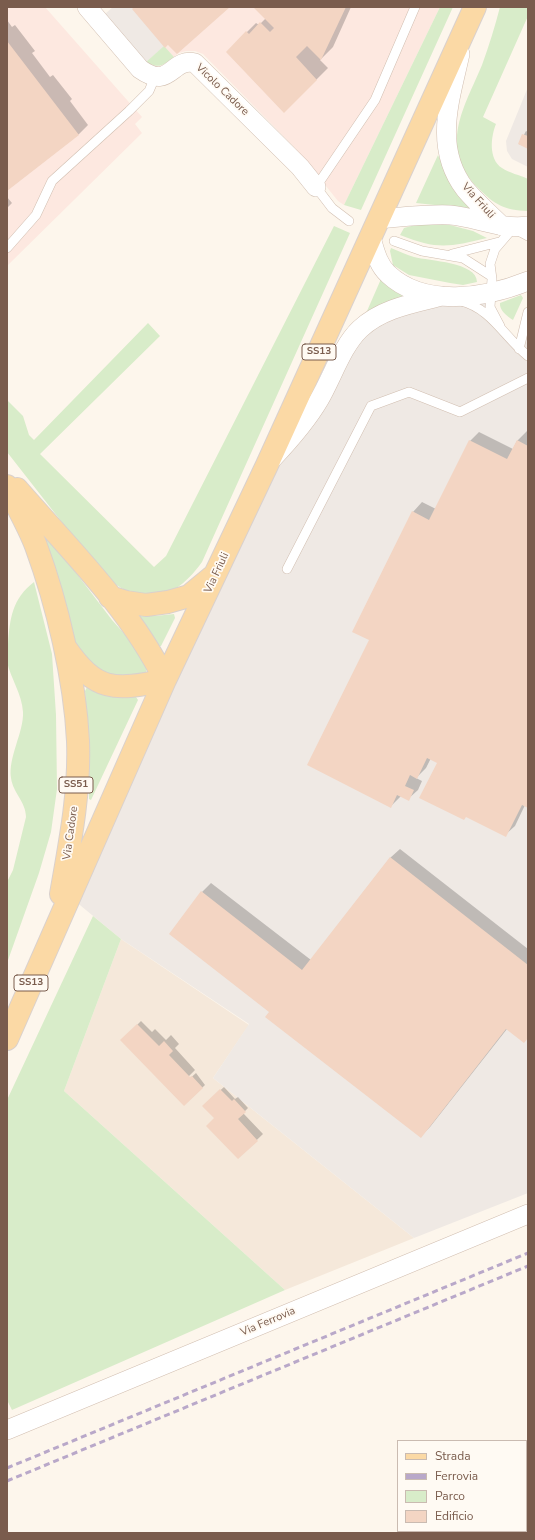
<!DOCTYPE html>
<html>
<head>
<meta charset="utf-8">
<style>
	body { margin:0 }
	#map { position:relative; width:535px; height:1540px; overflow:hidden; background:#fdf6ec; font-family:"Nunito Sans",sans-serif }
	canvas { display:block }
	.frame { position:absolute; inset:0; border:8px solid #7a5c4d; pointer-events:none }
	.legend { position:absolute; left:397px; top:1440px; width:130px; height:92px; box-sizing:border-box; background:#fffaf3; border:1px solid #cabbb1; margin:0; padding:5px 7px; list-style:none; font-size:12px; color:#7a5c4d }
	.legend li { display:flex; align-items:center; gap:8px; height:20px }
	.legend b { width:20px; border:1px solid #cabbb1 }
</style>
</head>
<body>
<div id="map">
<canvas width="535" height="1540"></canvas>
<div class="frame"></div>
<ul class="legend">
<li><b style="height:5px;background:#fbd9a5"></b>Strada</li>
<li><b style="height:5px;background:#b9a8c9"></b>Ferrovia</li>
<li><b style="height:11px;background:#d8ecc9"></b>Parco</li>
<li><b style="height:11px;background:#f3d5c3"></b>Edificio</li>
</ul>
</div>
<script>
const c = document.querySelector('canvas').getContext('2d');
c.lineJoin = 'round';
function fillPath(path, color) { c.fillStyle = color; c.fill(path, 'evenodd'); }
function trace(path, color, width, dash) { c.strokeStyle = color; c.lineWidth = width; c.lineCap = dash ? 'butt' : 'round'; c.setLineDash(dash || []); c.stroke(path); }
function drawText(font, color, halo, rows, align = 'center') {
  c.font = font + ' "Nunito Sans",sans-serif'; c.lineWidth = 3.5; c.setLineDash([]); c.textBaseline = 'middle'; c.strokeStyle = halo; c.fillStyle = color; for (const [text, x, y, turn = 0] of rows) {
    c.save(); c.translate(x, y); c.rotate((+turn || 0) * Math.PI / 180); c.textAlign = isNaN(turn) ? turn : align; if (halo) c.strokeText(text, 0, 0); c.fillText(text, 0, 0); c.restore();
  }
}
fillPath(new Path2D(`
	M121 939 249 1025 213 1078 414 1238 285 1290 64 1091Z`), '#f5e8da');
fillPath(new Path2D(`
	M7 7H45L142 117 135 124 142 133 7 266Z
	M211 7H440L344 205 338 201 296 149 203 54 195 51H186L179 53 174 57 165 48Z`), '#fde8e0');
fillPath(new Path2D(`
	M113 7H211L146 62 105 14Z
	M528 87V167L512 159 507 151 506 141Z
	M490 292V307L519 349 528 312V1193L414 1238 213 1078 249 1024 121 939 69 896 267 465 375 318Z`), '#efe9e4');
fillPath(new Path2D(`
	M440 7H453L361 210 344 205Z
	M500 7H528V16L483 117 496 124C491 136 488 159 502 168 509 173 520 175 528 179V211C504 210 495 205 478 188 438 147 464 108 482 65 489 46 495 26 500 7Z
	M164 46 174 57C162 66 160 69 146 62Z
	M438 155 451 182 471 209 416 203Z
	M446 224 473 231 487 238C450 247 437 250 400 235L404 228 415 225Z
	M334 226 350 233 202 562C173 602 143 608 104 576L7 452V400L23 416 29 435 34 440 148 323 160 336 40 454 154 567 166 556Z
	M391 248C399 251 407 255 414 257 429 261 477 262 477 282L463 285 450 283 409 275 393 265 390 251Z
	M381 279 406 295 367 313V311Z
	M521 295 523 298 513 320C507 316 499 310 500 303Z
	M41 527 112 620 137 648 147 668 146 673 115 677 95 669 75 647Z
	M34 582 52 654 56 715 57 789 51 832 39 873 7 963V882L13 870 26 817C26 802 13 793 11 778 8 757 24 732 23 712 22 694 11 679 7 662 6 657 8 650 8 644 10 618 12 599 34 582Z
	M174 614 175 618 161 646H158L138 616H155Z
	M87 687 136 697 138 700 91 800 89 799V750L85 691Z
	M93 916 121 939 64 1091 285 1290 12 1410 7 1400V1100Z`), '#d8ecc9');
fillPath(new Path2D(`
	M255 7H351L333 47 320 60 328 68 284 112 227 52 256 23 259 25 266 18Z
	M7 20 12 27 15 25 35 51 32 53 50 77 53 75 72 99 70 101 88 125 79 134 7 190Z
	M526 131 528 132V148L519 144Z
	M7 197 12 203 7 208Z
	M527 431 528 432V807L525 805 515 826 505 835 438 762 431 758 426 768 416 778 422 781 418 790 408 799 401 796 391 806 370 640 413 512 422 502 436 509 470 441 479 432 513 449 517 441Z
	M400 849 528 949V1038L507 1029 430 1127 421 1136 270 1012 202 892 211 883 311 960 390 858Z
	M141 1021 152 1032 155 1029 166 1040 171 1035 179 1044 175 1048 195 1070 183 1082 185 1083 196 1073 205 1085 184 1105 122 1040Z
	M224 1087 235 1099 238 1097 248 1108 243 1113 263 1134 238 1158 215 1118 203 1106Z
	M432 1531H492L491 1533H432Z`), '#0003');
fillPath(new Path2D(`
	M134 7H230L177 54 168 45 165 48 132 9Z
	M253 7H346L321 60 307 46 296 57 317 80 284 113 226 52 246 31 249 34 260 22 270 32 274 28Z
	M7 41 79 135 7 191Z
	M522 134 528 136V149L518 144Z
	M469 440 507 459 517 440 528 446V808L522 805 506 837 466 817 464 820 419 798 437 763 427 758 417 779 410 775 405 786 414 790 409 801 397 795 391 808 307 765 369 640 352 632 412 511 429 520Z
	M390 857 528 965V1038L524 1043 506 1029 421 1138 265 1017 269 1012 169 934 201 891 302 970Z
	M137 1024 159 1046 164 1041 173 1051 169 1055 190 1077 192 1076 203 1088 184 1106 120 1040Z
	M220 1089 232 1101 234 1099 246 1112 238 1119 258 1141 238 1159 206 1126 214 1118 202 1106Z
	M431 1531H488L487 1533H430Z`), '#f3d5c3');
const service = new Path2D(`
	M349 221 332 208 316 187 375 100 415 7
	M394 241 422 251 463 258 491 276
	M7 248 36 215 52 181 129 111 149 91 155 77
	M452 254 499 242
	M461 301C492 309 504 337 528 356
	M500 326 490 307 492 279 490 264 495 249 513 228 528 236
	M519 349 528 312
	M287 569 371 406 409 392 460 412 528 378`);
const minor = new Path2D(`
	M87 7 140 69C171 91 171 57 195 63L300 167 316 187
	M460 54C450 100 433 147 465 189 476 202 489 214 502 226
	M379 219C403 217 426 214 450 215 476 217 501 230 528 226
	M371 238C375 251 378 265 388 274 424 308 486 298 528 281
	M273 458C290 440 306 422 319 400 332 378 342 346 360 329 382 308 415 303 442 296
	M7 1430 528 1214`);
const primary = new Path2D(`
	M7 486C16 505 28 525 36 546 57 603 75 679 78 741 80 792 70 843 61 894
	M17 489C69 549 130 608 165 680
	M110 597 126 602 146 605 168 602 189 596 212 577
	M65 647C96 692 114 691 165 680
	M7 1039 165 680 267 465 475 7`);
trace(service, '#d1beb0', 10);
trace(minor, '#d1beb0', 20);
trace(primary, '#dad1cd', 24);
trace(service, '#fff', 9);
trace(minor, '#fff', 19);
trace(primary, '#fbd9a5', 22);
trace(new Path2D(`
	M7 1468 528 1253
	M7 1481 528 1266`), '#b9a8c9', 3, [6, 4]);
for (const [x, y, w] of [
	[319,352,34],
	[76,785,34],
	[31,983,34]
]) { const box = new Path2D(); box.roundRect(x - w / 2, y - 8, w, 16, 3); c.fillStyle = '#fffaf3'; c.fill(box); trace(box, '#7a5c4d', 1); }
drawText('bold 10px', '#7a5c4d', null, [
	["SS13",319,352],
	["SS51",76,785],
	["SS13",31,983]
]);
drawText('11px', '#7a5c4d', '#fffaf3', [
	["Vicolo Cadore",222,90,44],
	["Via Friuli",478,201,48],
	["Via Friuli",217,573,-65],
	["Via Cadore",71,833,-82],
	["Via Ferrovia",268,1322,-23]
]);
</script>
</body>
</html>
